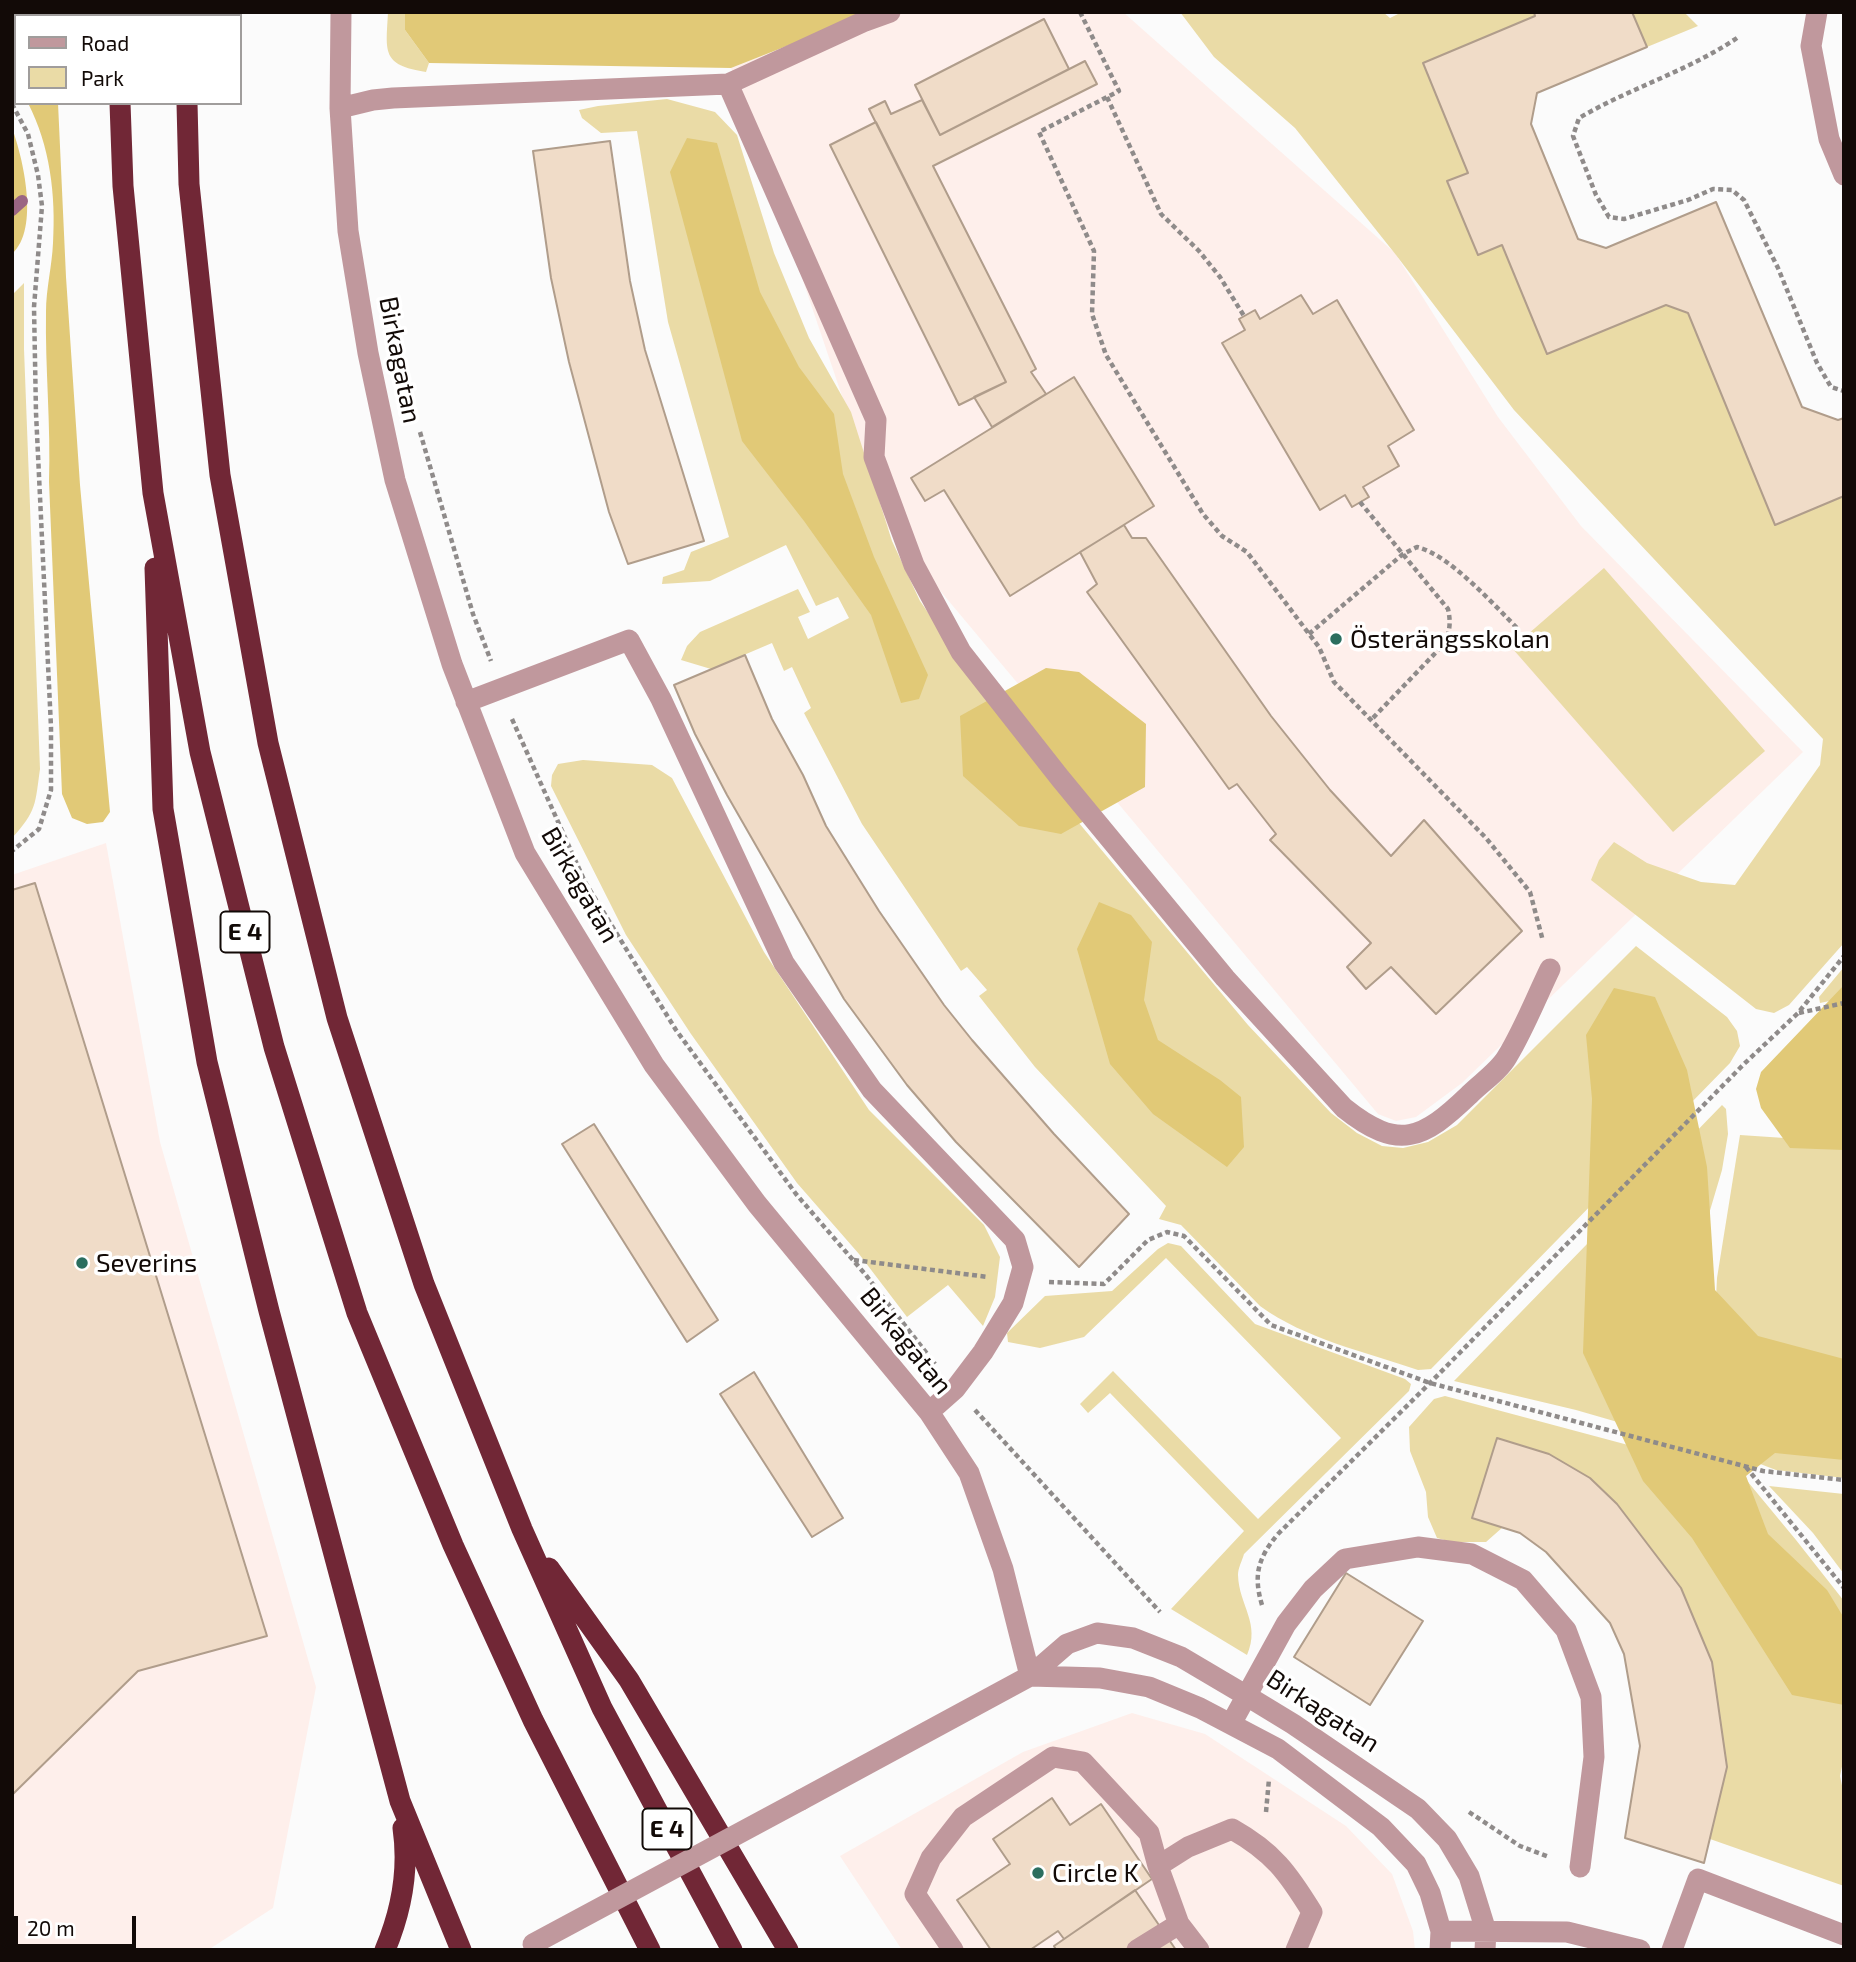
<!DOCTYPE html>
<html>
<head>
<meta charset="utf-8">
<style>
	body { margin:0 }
	#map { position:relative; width:1856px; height:1962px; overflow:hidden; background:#fbfbfb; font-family:"Exo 2",sans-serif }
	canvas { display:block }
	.frame { position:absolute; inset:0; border:14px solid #120a07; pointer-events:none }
	.legend { position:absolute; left:14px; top:14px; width:228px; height:91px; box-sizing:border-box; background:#fff; border:2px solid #a09d9c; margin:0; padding:9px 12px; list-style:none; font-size:21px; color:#120a07 }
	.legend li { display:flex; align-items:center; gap:14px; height:35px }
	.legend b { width:35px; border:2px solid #a09d9c }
	.scale { position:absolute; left:14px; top:1916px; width:122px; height:32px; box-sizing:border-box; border:4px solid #120a07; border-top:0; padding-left:9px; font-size:21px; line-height:24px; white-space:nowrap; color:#120a07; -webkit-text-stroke:5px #fff; paint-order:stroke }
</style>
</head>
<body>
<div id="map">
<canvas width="1856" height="1962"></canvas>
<div class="frame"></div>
<ul class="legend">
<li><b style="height:9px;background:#c0989d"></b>Road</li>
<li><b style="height:19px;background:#eadba6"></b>Park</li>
</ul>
<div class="scale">20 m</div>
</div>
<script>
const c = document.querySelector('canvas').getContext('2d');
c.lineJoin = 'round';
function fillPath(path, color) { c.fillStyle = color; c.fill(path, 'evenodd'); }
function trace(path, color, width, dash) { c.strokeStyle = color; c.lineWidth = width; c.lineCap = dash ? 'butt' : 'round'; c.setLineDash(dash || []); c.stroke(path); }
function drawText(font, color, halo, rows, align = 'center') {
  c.font = font + ' "Exo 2",sans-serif'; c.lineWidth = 7; c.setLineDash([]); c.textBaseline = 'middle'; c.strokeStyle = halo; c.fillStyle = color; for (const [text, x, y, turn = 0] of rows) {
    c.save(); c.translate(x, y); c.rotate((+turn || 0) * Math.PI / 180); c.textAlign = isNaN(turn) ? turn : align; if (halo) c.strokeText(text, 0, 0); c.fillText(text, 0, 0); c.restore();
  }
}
fillPath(new Path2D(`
	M873 12H1123L1395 253 1498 417 1581 526 1803 752 1462 1083 1416 1117 1396 1121 1378 1114 886 526 731 68Z
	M106 843 160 1142 316 1687 273 1908 208 1950H12V875Z
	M1132 1713 1205 1734 1346 1826 1392 1874 1413 1931 1415 1950H902L840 1856 1023 1752Z`), '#feefeb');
fillPath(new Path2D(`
	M388 12H405V30L429 63 426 72C381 65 386 52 388 12Z
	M1180 12H1383L1390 18 1402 12H1534L1535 16 1423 63 1468 173 1448 181 1478 255 1502 245 1547 354 1666 305 1688 313 1775 524 1844 496V943L1789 1005 1774 1013 1756 1009 1591 880 1599 860 1614 842 1647 863 1701 882 1735 885 1820 765 1823 739 1514 410 1396 255 1295 128 1214 57Z
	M1632 12H1684L1698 26 1647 47Z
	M667 99 715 112 737 135 774 253 809 338 851 412 892 541 920 601 1048 786 1248 1025 1331 1113 1357 1133 1382 1146 1403 1148 1428 1142 1457 1125 1636 946 1727 1017 1737 1031 1740 1046 1730 1063 1431 1369 1418 1370C1366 1352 1305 1339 1260 1306L1181 1225 1159 1219 1166 1206 1035 1067 979 996 987 990 967 967 961 971 862 824 804 713 811 708 792 667 784 671 772 643 711 669 681 660 687 646 700 632 798 589 810 612 798 617 808 639 849 618 838 597 816 606 786 545 710 581 662 584 663 577 684 570 691 552 729 537 668 322 637 131 601 133 582 118 579 110 598 106Z
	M24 283V349L40 769C35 804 37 811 12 838V295Z
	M1604 568 1765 751 1673 832 1512 648Z
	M583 760 652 765 672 778 764 952 869 1110 984 1225 1000 1257 995 1297 983 1326 948 1285 907 1317 859 1254 797 1183 691 1034 626 935 551 786 552 775 558 764Z
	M1844 967V998L1820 1003 1819 997Z
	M1722 1105 1726 1109 1728 1134 1722 1170 1703 1234 1728 1454 1576 1410 1454 1381Z
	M1740 1135 1844 1142V1478L1776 1470 1755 1462 1714 1339 1717 1278Z
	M1168 1243 1181 1246 1255 1324 1405 1379 1411 1384 1409 1391 1244 1554C1242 1561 1238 1568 1238 1575 1239 1606 1261 1623 1247 1655L1171 1609 1244 1531 1110 1393 1088 1413 1080 1404 1113 1371 1258 1519 1341 1438 1166 1258 1084 1337 1040 1348 1008 1342 1007 1333 1045 1296 1112 1291 1158 1249Z
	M1445 1396 1729 1472 1748 1482 1796 1540 1844 1601V1757L1840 1776 1844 1795V1886L1710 1839 1727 1767 1712 1662 1617 1504 1590 1478 1549 1454 1497 1438 1472 1517 1503 1527 1486 1542H1452L1437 1538 1428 1517 1426 1492 1410 1451 1409 1427 1434 1399Z
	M1769 1486 1844 1494V1574L1813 1533Z`), '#eadba6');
fillPath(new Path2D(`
	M405 12H873L731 68 429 63 405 30Z
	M28 103H58L66 277 80 485 110 812 103 822 87 824 72 818 62 794 49 482C51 425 45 368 46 312 46 289 52 266 53 243 56 195 50 146 28 103Z
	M12 128C23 158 40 229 12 254Z
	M687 138 717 143 760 292 799 367 834 414 843 474 874 557 928 675 919 699 901 703 871 615 804 521 742 441 670 172Z
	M1046 668 1079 672 1146 724 1145 787 1061 834 1019 826 963 776 960 716Z
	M1099 902 1131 915 1152 942 1144 1000 1158 1040 1220 1080 1241 1097 1244 1147 1227 1167 1153 1114 1110 1064 1077 949Z
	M1844 985V1150L1790 1148 1761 1108 1756 1089 1761 1072Z
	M1614 988 1655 997 1687 1070 1707 1167 1715 1290 1758 1336 1844 1359V1460L1775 1453 1746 1476 1768 1534 1827 1590 1844 1618V1705L1792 1695 1692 1538 1643 1481 1583 1353 1592 1099 1586 1035Z`), '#e1c977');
trace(new Path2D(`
	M12 210 22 201`), '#9a6583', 12);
const building = new Path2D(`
	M1534 12H1632L1647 47 1537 93 1531 124 1578 239 1606 248 1716 202 1802 407 1838 420 1844 418V496L1775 525 1688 313 1666 305 1547 354 1502 245 1478 255 1447 181 1468 173 1423 63 1535 16Z
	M1044 19 1069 69 940 135 915 85Z
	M1085 61 1097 84 933 166 1036 369 1031 372 1046 394 992 427 974 397 1006 382 869 109 885 101 891 114 922 100 940 135Z
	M876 122 1006 382 959 405 830 145Z
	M610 141 630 281 645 350 704 541 628 564 609 512 569 362 551 278 533 151Z
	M1301 295 1313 314 1337 300 1414 430 1388 446 1399 466 1363 487 1369 497 1352 507 1345 495 1320 510 1222 343 1245 330 1239 319 1255 310 1260 319Z
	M1074 377 1154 506 1010 596 944 490 925 501 911 478Z
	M1124 525 1132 538H1146L1271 716 1330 790 1391 856 1424 820 1522 931 1436 1014 1391 967 1366 989 1347 967 1371 943 1270 840 1276 834 1237 784 1229 789 1087 592 1097 584 1080 552Z
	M745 655 772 719 803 775 826 826 879 911 944 1005 972 1040 1054 1134 1129 1214 1079 1267 956 1142 907 1085 844 999 727 795 695 734 674 685Z
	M35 883 267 1636 138 1671 12 1795V890Z
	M594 1124 718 1320 687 1342 562 1144Z
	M754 1372 843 1518 812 1537 720 1394Z
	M1497 1438 1549 1454 1590 1478 1617 1504 1681 1588 1712 1662 1727 1767 1704 1863 1625 1838 1640 1746 1624 1654 1610 1623 1546 1552 1520 1533 1472 1518Z
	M1346 1573 1423 1621 1370 1705 1294 1657Z
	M1052 1798 1070 1825 1101 1804 1152 1879 1064 1939 1058 1931 1030 1950H991L957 1900 1010 1864 993 1839Z
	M1135 1890 1176 1950H1056L1054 1946Z`);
fillPath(building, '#f0dcc8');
trace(building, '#b09d8b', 2);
trace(new Path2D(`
	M1080 12 1119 91 1039 132 1094 251 1092 314 1106 355 1203 514 1222 536 1247 552 1319 647 1334 682 1486 838 1530 892 1543 941
	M1737 38C1688 71 1630 88 1579 118L1573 136 1596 195 1609 217 1624 219 1688 200 1713 189 1732 190 1744 200 1778 268 1817 363 1831 387 1844 391
	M1107 97 1161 214 1199 251 1220 277 1244 316
	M12 104 28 134 38 175 42 206 34 307 36 413 51 727V790L39 829 12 851
	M420 432 473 614 491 661
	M1360 502 1448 609C1451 622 1450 632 1444 644L1371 720
	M1309 634 1403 554 1417 547C1450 555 1494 605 1519 630
	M512 719 585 882 676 1030 796 1194 865 1274 935 1364
	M1799 1013 1844 1003
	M854 1260 988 1277
	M1049 1282 1104 1284 1148 1240 1167 1232 1184 1236 1271 1325 1430 1383 1763 1471 1844 1480
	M975 1410 1160 1612
	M1746 1467 1844 1588
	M1262 1605C1253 1575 1258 1558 1278 1534L1430 1383 1744 1064 1798 1013 1844 956
	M1266 1812 1269 1779
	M1469 1812 1520 1846 1549 1857`), '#8f8b8a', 4.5, [5, 3.5]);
trace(new Path2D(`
	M341 12 340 108 348 231 368 353 395 480 452 664 525 853 654 1065 757 1204 929 1412 969 1473 1003 1569 1030 1676
	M1817 12 1811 46 1829 139 1844 175
	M728 84 876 420 874 457 914 565 961 652 1060 778 1225 978 1344 1108C1399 1152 1423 1139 1469 1095 1481 1083 1499 1071 1507 1057 1524 1029 1536 998 1550 969
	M340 108 373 100 393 98 728 84 865 21 890 12
	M466 702 629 640 661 699 784 963 872 1090 1015 1240 1023 1267 1013 1303 983 1352 955 1389 929 1412
	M1030 1676 1100 1678 1149 1687 1200 1708 1278 1749 1381 1827 1416 1864 1430 1893 1441 1931 1440 1950
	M1231 1724 1286 1624 1313 1589 1345 1559 1418 1547 1472 1554 1523 1580 1566 1630 1591 1697 1594 1757 1580 1867
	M801 1800 1030 1676 1067 1644 1097 1633 1133 1638 1181 1657 1247 1696 1293 1724 1418 1809 1447 1839 1469 1876 1486 1931 1485 1950
	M1441 1931 1567 1932 1640 1950
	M953 1950 915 1894 931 1858 963 1817 1053 1757 1083 1762 1149 1833 1158 1866
	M1137 1950 1179 1924
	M1199 1950 1179 1924 1158 1866 1188 1847 1232 1829C1273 1852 1288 1873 1312 1912L1296 1950
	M1672 1950 1698 1879 1844 1935`), '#c0989d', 21);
trace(new Path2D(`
	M117 12V16
	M185 12V16
	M120 103 123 186 153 493 200 752 274 1047 357 1313 453 1545 533 1720 650 1950
	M187 103 189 184 220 475 268 743 337 1018 424 1284 522 1529 602 1708 732 1950
	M155 568 163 809 207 1062 269 1311 400 1801 461 1950
	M549 1568 629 1680 788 1950
	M385 1950C401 1912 409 1869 403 1828`), '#712736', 21);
trace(new Path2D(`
	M533 1944 801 1800`), '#c0989d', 21);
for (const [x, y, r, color] of [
	[1336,639,7,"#2b6e5f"],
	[82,1263,7,"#2b6e5f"],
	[1038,1873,7,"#2b6e5f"]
]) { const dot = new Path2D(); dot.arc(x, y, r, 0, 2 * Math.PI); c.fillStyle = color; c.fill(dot); trace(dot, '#fff', 2.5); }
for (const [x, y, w] of [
	[245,932,49],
	[667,1829,49]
]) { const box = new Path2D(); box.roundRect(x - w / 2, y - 20.5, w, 41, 5); c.fillStyle = '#fff'; c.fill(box); trace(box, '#120a07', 2); }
drawText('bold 24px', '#120a07', null, [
	["E 4",245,932],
	["E 4",667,1829]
]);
drawText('26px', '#120a07', '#fff', [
	["Birkagatan",400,360,79],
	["Birkagatan",580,885,60],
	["Birkagatan",906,1341,51],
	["Birkagatan",1323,1711,33]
]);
drawText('26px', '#120a07', '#fff', [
	["Österängsskolan",1350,639],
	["Severins",96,1263],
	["Circle K",1052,1873]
], 'left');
</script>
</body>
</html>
